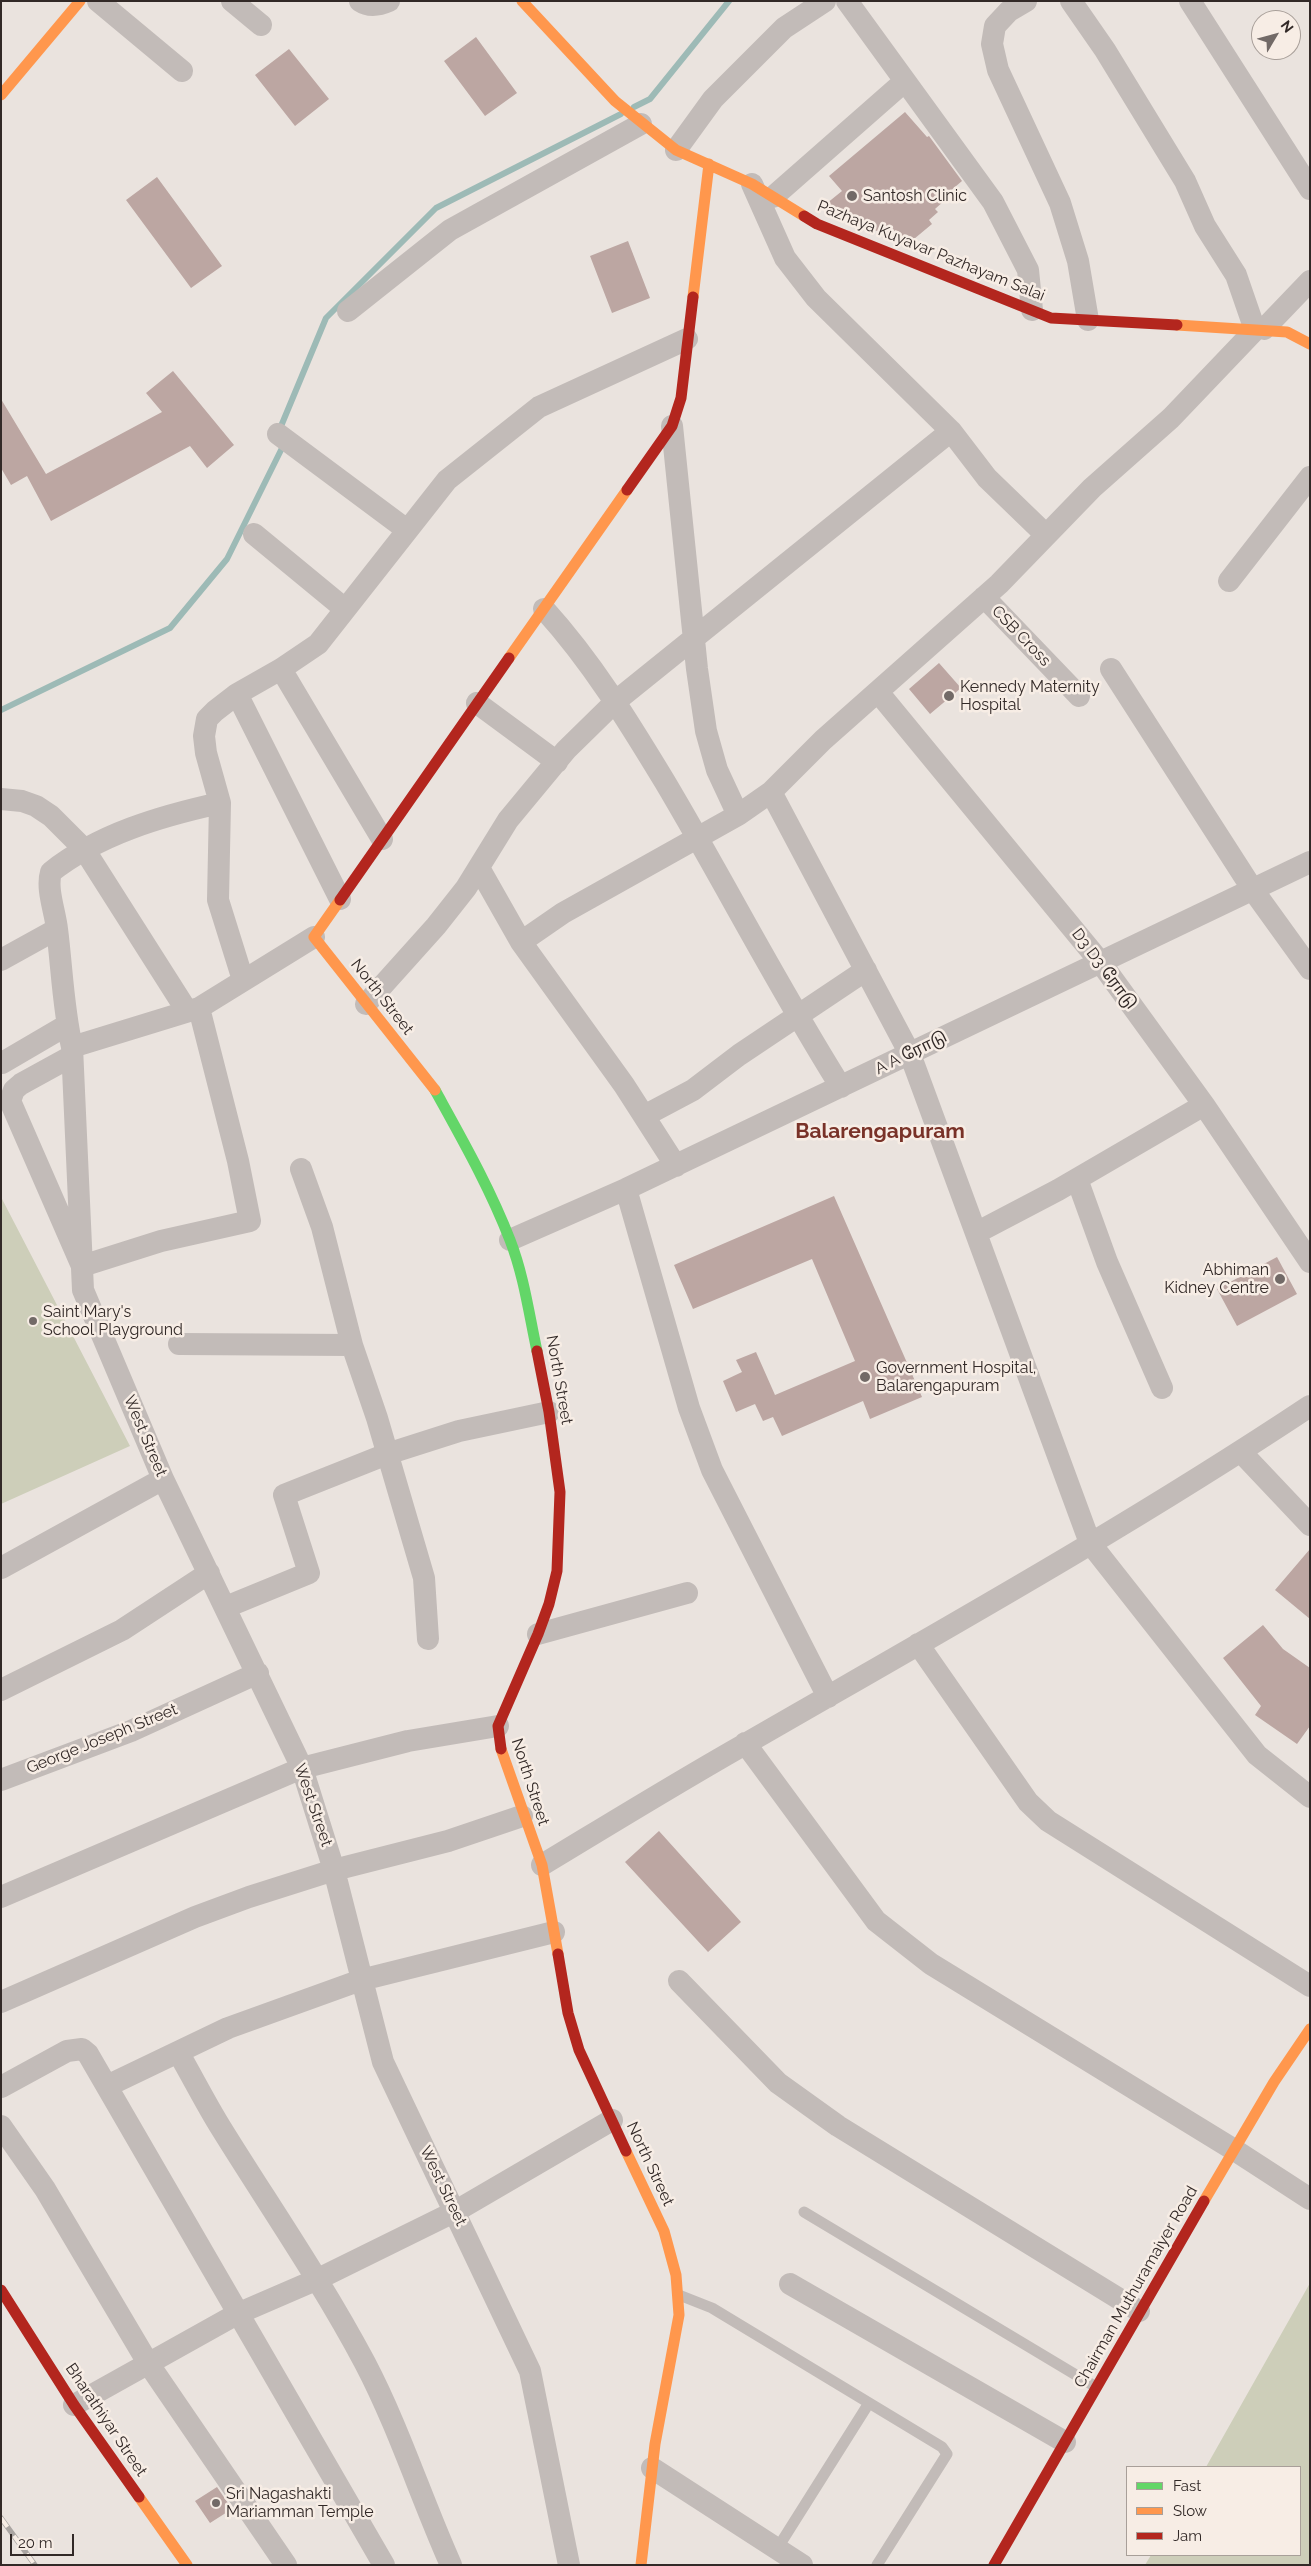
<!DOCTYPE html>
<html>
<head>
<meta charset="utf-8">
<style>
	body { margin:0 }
	#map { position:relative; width:1311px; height:2566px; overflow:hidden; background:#eae3de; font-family:Raleway,sans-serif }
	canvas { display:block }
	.frame { position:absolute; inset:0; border:2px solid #322927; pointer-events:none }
	.legend { position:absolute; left:1126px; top:2466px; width:175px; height:90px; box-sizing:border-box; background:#f7ede5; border:1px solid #a89f99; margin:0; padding:6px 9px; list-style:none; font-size:15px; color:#322927 }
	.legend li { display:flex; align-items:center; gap:10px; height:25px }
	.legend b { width:25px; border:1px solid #a89f99 }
	.north { position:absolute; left:1251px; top:10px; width:50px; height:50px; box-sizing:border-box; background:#f7ede5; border:1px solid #a89f99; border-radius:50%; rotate:53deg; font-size:14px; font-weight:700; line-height:20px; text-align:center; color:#322927 }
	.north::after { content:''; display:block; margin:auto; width:18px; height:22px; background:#726a67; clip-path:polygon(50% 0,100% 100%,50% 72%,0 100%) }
	.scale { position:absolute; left:10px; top:2534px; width:64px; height:22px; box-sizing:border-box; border:2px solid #322927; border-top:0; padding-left:6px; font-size:15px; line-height:18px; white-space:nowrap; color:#322927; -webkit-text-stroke:4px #f7ede5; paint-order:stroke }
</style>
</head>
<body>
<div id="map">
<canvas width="1311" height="2566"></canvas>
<div class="frame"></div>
<ul class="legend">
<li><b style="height:6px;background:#63d668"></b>Fast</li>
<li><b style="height:6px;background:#ff974d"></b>Slow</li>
<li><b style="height:6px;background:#b3261e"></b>Jam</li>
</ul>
<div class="north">N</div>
<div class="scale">20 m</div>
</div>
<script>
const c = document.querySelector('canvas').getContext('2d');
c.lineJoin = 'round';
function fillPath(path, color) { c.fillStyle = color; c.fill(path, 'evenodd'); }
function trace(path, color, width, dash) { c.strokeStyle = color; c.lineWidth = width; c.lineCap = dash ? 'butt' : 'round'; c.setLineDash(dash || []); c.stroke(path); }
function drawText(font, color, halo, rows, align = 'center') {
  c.font = font + ' Raleway,"Noto Sans Tamil",sans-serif'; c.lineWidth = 5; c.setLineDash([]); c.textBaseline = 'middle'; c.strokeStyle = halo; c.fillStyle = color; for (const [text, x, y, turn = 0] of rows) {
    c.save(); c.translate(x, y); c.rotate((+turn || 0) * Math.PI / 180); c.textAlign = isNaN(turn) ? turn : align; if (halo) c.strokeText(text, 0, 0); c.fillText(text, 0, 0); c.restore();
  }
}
fillPath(new Path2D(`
	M1 1197 130 1446 1 1504Z
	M1310 2283V2565H1145L1151 2555H1300V2467H1206Z`), '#cdceb9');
trace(new Path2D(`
	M634 107 650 99 729 1
	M279 431 326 318 436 208 621 114
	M1 710 170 628 227 559 284 444`), '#9dbab6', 6);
fillPath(new Path2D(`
	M476 37 517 93 485 116 444 61Z
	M289 49 329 99 295 126 255 75Z
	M905 112 927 137 929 136 962 181 942 198 944 201 935 209 938 212 929 220 932 224 908 244 895 231 889 236 821 208 842 191 829 176Z
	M157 177 222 266 191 288 126 200Z
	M628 241 650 298 612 313 590 256Z
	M173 371 234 445 207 468 190 446 51 521 27 476 11 485 1 468V399L46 474 162 412 146 393Z
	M939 663 961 688 930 714 909 689Z
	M834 1196 922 1397 870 1419 863 1401 782 1436 773 1417 763 1421 755 1404 736 1412 723 1381 742 1372 736 1360 756 1352 775 1395 855 1361 812 1259 693 1309 674 1265Z
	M1277 1257 1297 1294 1237 1326 1217 1289Z
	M1310 1549V1619L1275 1590Z
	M1263 1625 1283 1649 1310 1668V1726L1297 1744 1255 1715 1261 1706 1223 1658Z
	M659 1831 741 1922 708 1952 625 1862Z
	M217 2487 232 2509 210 2523 195 2501Z`), '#bca6a2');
trace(new Path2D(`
	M804 2212 1096 2387
	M679 2295 712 2308 942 2447 947 2454 877 2565
	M777 2549 869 2403`), '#c2bbb8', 11);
trace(new Path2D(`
	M98 1 182 71
	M232 1 261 25
	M360 1C369 7 380 5 389 1
	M847 1 993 202 1028 270 1032 310
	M1026 1 1009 11 995 26 992 44 998 70 1060 203 1078 261 1088 320
	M1190 1 1310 189
	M676 150 713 99 784 28 825 1
	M752 184 785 258 816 298 951 431
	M773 197 905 81
	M348 311 450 230 641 124
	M1264 329 1310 281
	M672 426 697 669 706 731 717 770 738 815
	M278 434 407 530
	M254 534 345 609
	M1229 581 1310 477
	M984 597 1079 696
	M544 609C592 662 628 721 665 782 725 883 778 987 841 1087
	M281 669 382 839
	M1111 669 1253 890 1310 969
	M878 692 1101 963 1204 1105 1310 1262
	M237 694 340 899
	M477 703 557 762
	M771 792 910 1054 1090 1543 1257 1755 1310 1797
	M1 799 22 801 36 806 51 816 84 849 187 1011
	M220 803C161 816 99 834 51 872 46 889 55 911 57 929 62 968 63 1008 72 1047L83 1290 163 1479 302 1768 334 1870 383 2062 530 2371 569 2565
	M479 868 521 942 624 1085 676 1166
	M521 942 563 913 738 815 771 792 823 740 999 584 1092 488 1171 418 1255 330 1236 275 1205 226 1185 181 1105 50 1071 1
	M1 960 57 929
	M243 980 218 900 220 803 206 753 204 736 207 719 215 711 237 694 281 669 318 644 447 480 539 407 687 339
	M366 1004 436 926 466 888 508 820 566 750 616 701 951 431 987 478 1046 535
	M72 1047 199 1008 314 937
	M72 1056 21 1084 14 1090 10 1101 82 1266 161 1241 250 1221 238 1161 199 1008
	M2 1063 67 1025
	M644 1116 693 1090 739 1055 866 970
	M301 1169 322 1227 352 1345 377 1418 424 1578 428 1639
	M1077 1179 1107 1262 1162 1388
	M626 1189 689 1408 712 1470 828 1697
	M976 1233 1058 1190 1204 1105
	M510 1240 626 1189 1310 862
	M179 1344 352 1345
	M1241 1452 1310 1525
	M1 1568 163 1479
	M226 1607 309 1573 284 1495 387 1454 459 1431 549 1412
	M538 1634 687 1593
	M918 1644 1028 1802 1048 1821 1310 1986
	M1 1690 122 1630 209 1573
	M745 1743 876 1921 931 1964 1236 2151 1310 2199
	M1 1780 131 1731 258 1673
	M542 1865C610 1824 678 1782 747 1743 936 1634 1128 1527 1310 1406
	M1 1897 302 1768 408 1741 498 1726
	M679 1981 778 2083 838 2126 1139 2311
	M1 2002 195 1917 249 1897 334 1870 448 1841 522 1816
	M178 2052C193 2078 206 2104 221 2128 270 2207 322 2282 365 2363 399 2428 421 2498 451 2565
	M107 2086 228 2028 361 1980 554 1932
	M1 2087 67 2051 82 2049 88 2054 384 2565
	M1 2126 45 2189 148 2363 286 2565
	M790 2284 1065 2442
	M74 2405 237 2314 318 2279 456 2211 612 2120
	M652 2468 802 2565`), '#c2bbb8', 22);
trace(new Path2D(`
	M435 1090C462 1139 490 1188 510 1240 524 1276 529 1314 537 1351`), '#63d668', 11);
trace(new Path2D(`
	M522 1 615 101 676 150 752 184 804 216
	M1 95 80 1
	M693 297 709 164
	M1177 325 1287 332 1310 344
	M509 658 627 490
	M340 900 314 937 435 1090
	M501 1749 542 1865 558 1954
	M626 2151 664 2231 676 2275 679 2315 655 2444 641 2565
	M1204 2201 1274 2082 1310 2029
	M139 2497 187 2565`), '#ff974d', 11);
trace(new Path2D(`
	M804 216 817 224 1051 318 1177 325
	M627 490 672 426 681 398 693 297
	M340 900 509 658
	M501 1749 498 1726 538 1634 549 1604 557 1571 560 1492 549 1412 537 1351
	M558 1954 568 2013 579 2050 626 2151
	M1 2290 74 2405 139 2497
	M994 2565 1204 2201`), '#b3261e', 11);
const rail = new Path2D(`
	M1 2518 35 2565`);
trace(rail, '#aaa5a2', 5.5);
trace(rail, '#f7ede5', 4, [11]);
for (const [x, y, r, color] of [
	[852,196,6,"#726a67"],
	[949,696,6,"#726a67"],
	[1280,1279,6,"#726a67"],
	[33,1321,5,"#726a67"],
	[865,1377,6,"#726a67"],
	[216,2503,5,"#726a67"]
]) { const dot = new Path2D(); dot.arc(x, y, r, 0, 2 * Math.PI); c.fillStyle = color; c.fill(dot); trace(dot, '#f7ede5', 2); }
drawText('16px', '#322927', '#f7ede5', [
	["Santosh Clinic",863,196],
	["Kennedy Maternity",960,687],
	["Hospital",960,705],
	["Abhiman",1269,1270,"right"],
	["Kidney Centre",1269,1288,"right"],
	["Saint Mary's",43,1312],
	["School Playground",43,1330],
	["Government Hospital,",876,1368],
	["Balarengapuram",876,1386],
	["Sri Nagashakti",226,2494],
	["Mariamman Temple",226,2512]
], 'left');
drawText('16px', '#322927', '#f7ede5', [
	["Pazhaya Kuyavar Pazhayam Salai",931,251,22],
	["CSB Cross",1021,636,46],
	["D3 D3 ரோடு",1104,969,53],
	["North Street",382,997,52],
	["A A ரோடு",911,1053,-26],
	["North Street",559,1380,80],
	["West Street",145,1436,67],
	["George Joseph Street",102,1739,-22],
	["North Street",530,1782,72],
	["West Street",313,1805,71],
	["North Street",650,2164,65],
	["West Street",443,2186,64],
	["Chairman Muthuramaiyer Road",1136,2287,-60],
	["Bharathiyar Street",106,2420,56]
]);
drawText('bold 21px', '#793228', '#f7ede5', [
	["Balarengapuram",880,1132]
]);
</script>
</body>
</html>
